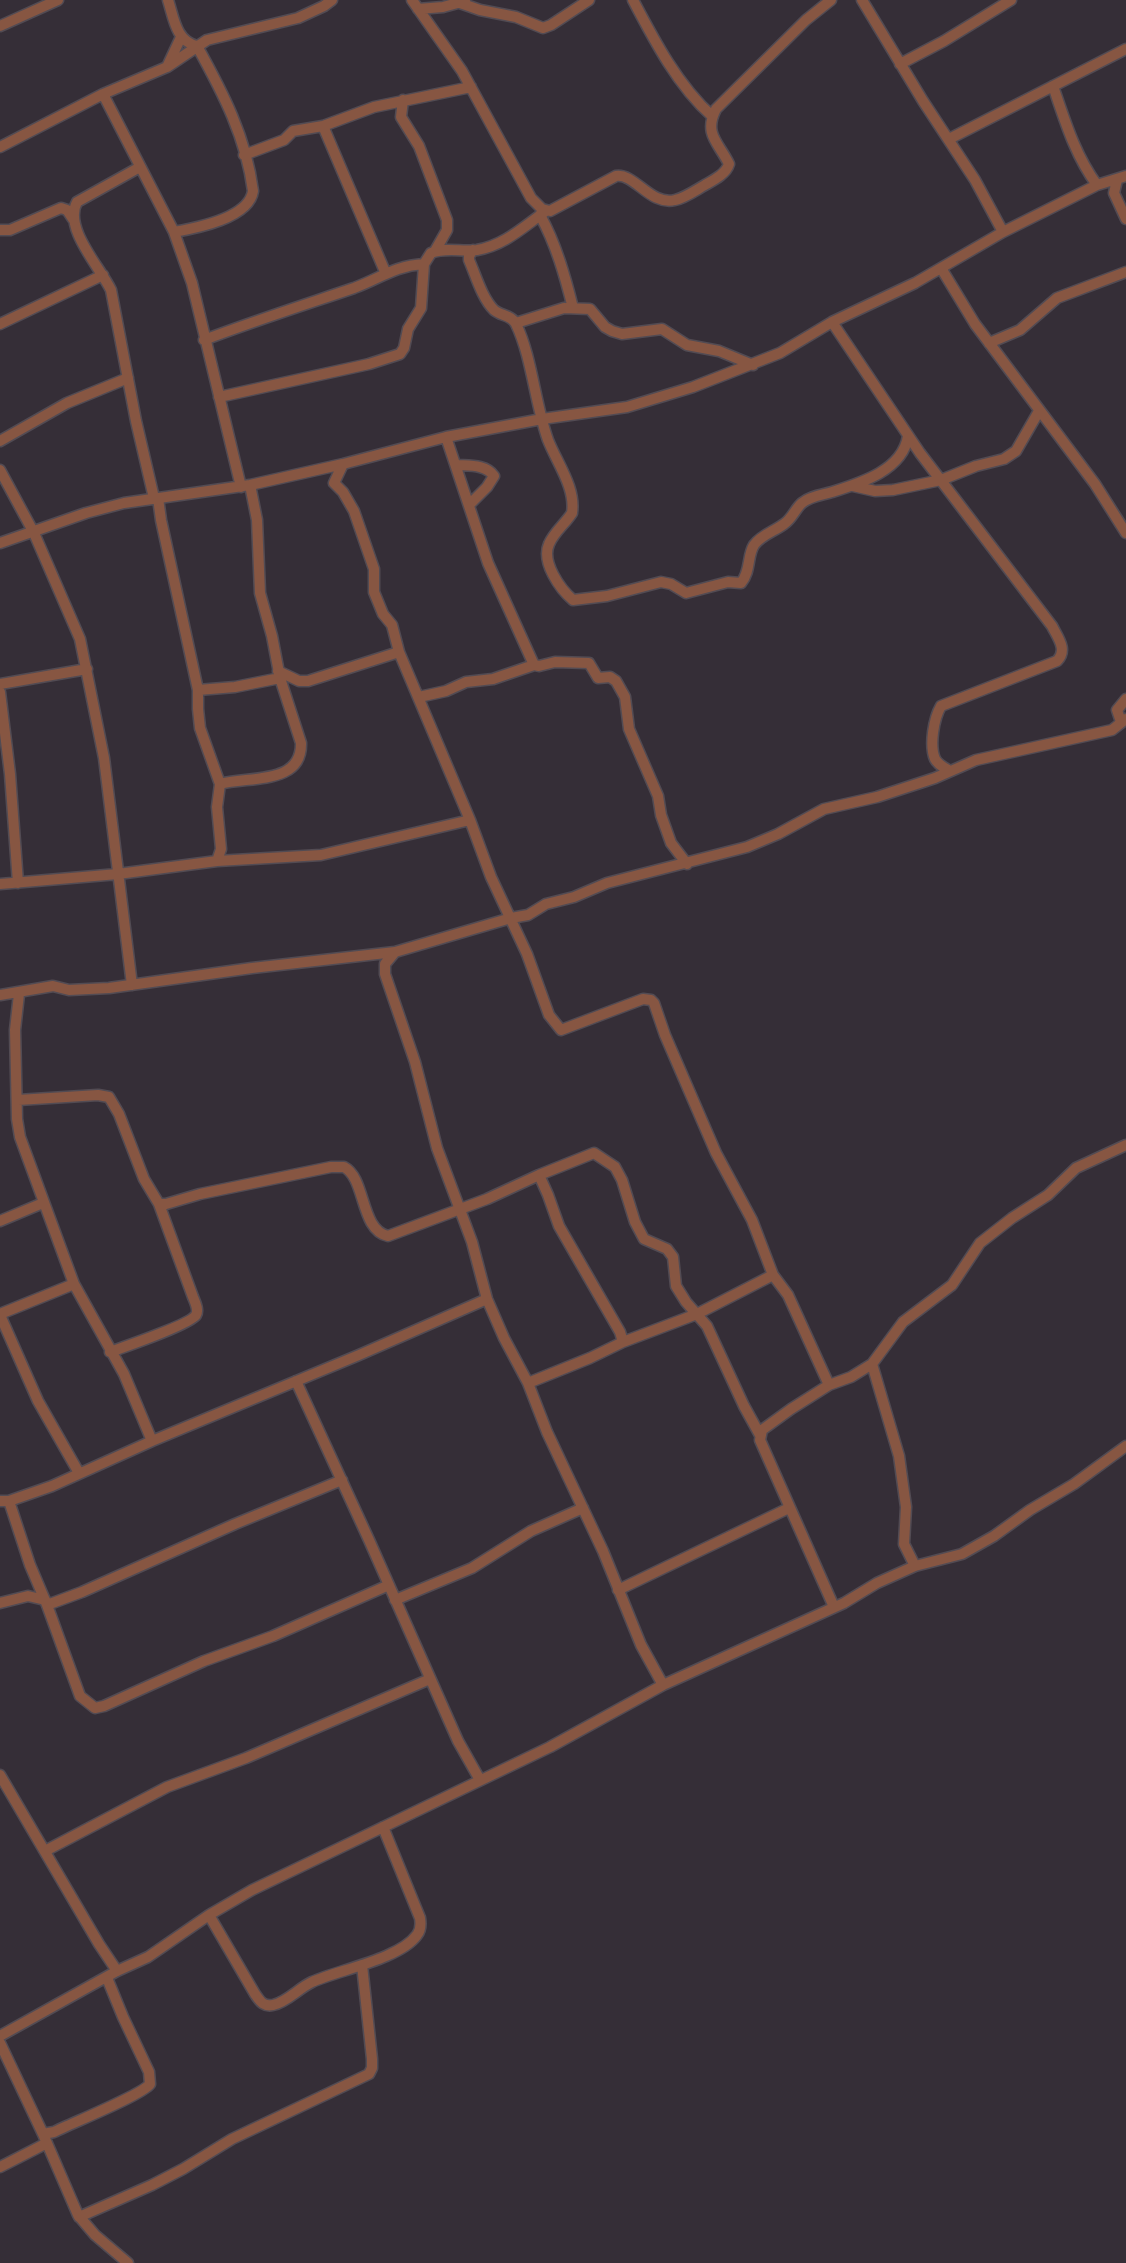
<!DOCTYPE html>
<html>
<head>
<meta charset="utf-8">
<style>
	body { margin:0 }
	canvas { display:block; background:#352e37 }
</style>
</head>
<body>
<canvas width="1126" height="2263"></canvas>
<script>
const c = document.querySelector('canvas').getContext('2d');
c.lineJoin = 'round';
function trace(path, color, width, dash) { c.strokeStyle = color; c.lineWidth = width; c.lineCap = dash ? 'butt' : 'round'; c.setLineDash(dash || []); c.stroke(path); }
const minor = new Path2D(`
	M168 0C174 19 176 41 197 46 223 93 246 137 253 191 249 218 197 228 174 232
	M412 0 462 71 531 198 542 209 550 211 616 176C635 173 650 206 675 200 685 198 696 190 705 185 714 180 726 174 729 164 719 143 703 134 716 109L806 20 831 0
	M633 0C654 40 678 86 712 116
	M862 0 923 101 975 180 1003 232
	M460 3 480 10 516 17 543 28 551 25 589 0
	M418 9 443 7 465 1
	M0 26 58 0
	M900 64 944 41 1011 0
	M167 67 181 37
	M1053 86C1065 121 1075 155 1097 185
	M103 94 174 232 192 283 241 487
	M403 100 401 117 419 146 447 220V230L435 251
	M323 126 386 274
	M949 139 1126 49
	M0 147 103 94 167 67 207 40 298 18 324 6 332 0
	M244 155 284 140 293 131 323 126 374 107 471 87
	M140 167 77 202C63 228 100 267 111 290L136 421 154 498
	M1117 180 1114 193 1126 219
	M540 215C556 244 565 276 573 308
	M0 230H10L61 208 67 210 73 219
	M473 250 469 256V260C476 276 482 298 494 310 501 316 512 315 516 324 532 357 535 404 548 440 557 463 576 488 572 513 565 524 554 532 549 544 541 562 560 589 573 600L607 596 661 582 671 584 686 593 728 582 741 583C751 571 747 556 754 545 761 535 775 531 784 524 792 519 795 509 802 503 810 496 822 495 832 492 861 483 903 470 908 436
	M941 268 975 324 1095 484 1126 533
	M832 322 920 453 1052 626C1058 638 1068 650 1057 661L941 706C934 718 929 745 935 759 938 765 945 768 950 771
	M516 323 564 308 590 309 605 327 612 331 622 334 662 329 687 345 719 351 753 365
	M0 324 103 275
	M204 340C254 321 304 305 354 288 381 278 394 266 424 264
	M989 343 1020 330 1057 298 1126 272
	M219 397 369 364 400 354 404 348 408 329 421 308 424 264 431 253C445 247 462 252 477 250 505 245 523 227 546 211
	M446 437 488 563 534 665 539 666 555 662 589 663 598 678 610 677 616 681 625 697 629 729 658 796 661 815 671 843 687 864
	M0 441 67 403 128 378
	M343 464 334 483 343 492 354 511 374 569V592L383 614 392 625 399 652 470 820 491 877 527 954 549 1015 561 1030 643 999 651 1000 654 1003 665 1035 716 1153 752 1220 773 1275 788 1295 829 1385
	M456 465C468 466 486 464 494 476L487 487 469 505
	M0 470 34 533 80 639 104 758 132 985
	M853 486 875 491 893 490 941 480 976 466 1004 459 1016 451 1039 411
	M158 498 161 520 198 690V709L200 728 220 784 217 807 221 849 217 861
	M0 543 86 513 124 503 250 485 343 464 446 437 542 419 627 407 693 387 780 353 832 322 915 283 1003 232 1097 185 1126 176
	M278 671 299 681H308L399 652
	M0 684 87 669
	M198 690 235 687 280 678
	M0 692 10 774 18 883
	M419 697 446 691 466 682 493 679 534 665
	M1121 722 1117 710 1126 699
	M220 784C250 776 302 785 301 743L280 678 272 636 260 593 257 520 250 485
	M0 884 118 874 217 861 321 855 470 820
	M395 952 385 964V974L415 1062 437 1148 472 1242 487 1299 504 1338 528 1383 547 1432 603 1551 641 1645 663 1685
	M19 994 15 1030 17 1119 20 1137 74 1284 124 1374 152 1441
	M0 995 53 986 69 990 109 988 252 968 395 952 511 918 528 915 546 904 574 897 607 883 747 847 778 834 824 809 877 797 935 778 976 760 1112 730 1126 719
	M18 1100 98 1095 109 1097 119 1114 144 1179 159 1204H166L200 1194 331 1167H344C366 1178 360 1230 388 1236L487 1199 539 1175 594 1153 615 1167 622 1180 635 1222 644 1239 667 1249 673 1257 676 1286 686 1302 707 1326 744 1406 760 1435
	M539 1175 548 1195 559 1226 620 1332 623 1342
	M0 1221 43 1203
	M0 1314 74 1284
	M0 1315 38 1401 79 1473
	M110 1352C124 1347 191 1324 196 1315 199 1310 195 1302 193 1297L159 1204
	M872 1364 899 1456 906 1507 904 1544 915 1566
	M296 1381 369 1540 458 1741 480 1780
	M528 1383 590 1358 623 1342 697 1314 773 1275
	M0 1501H9L52 1486 152 1441 359 1355 487 1299
	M9 1501 30 1565 47 1605 80 1696 95 1708 104 1706 204 1661 273 1636 389 1585
	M618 1590 789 1508
	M395 1600 472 1568 531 1531 583 1508
	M0 1603 28 1596 45 1600
	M47 1605 82 1592 235 1524 342 1480
	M834 1607 760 1440 762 1430 791 1409 829 1385 851 1377 872 1364 903 1322 952 1285 980 1243 1012 1218 1048 1195 1076 1168 1126 1145
	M0 1775 99 1944 117 1971
	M45 1851 167 1787 246 1758 430 1679
	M209 1915 255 1994C260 2001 263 2007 273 2005 287 2002 299 1988 312 1982 338 1970 400 1959 417 1935 421 1930 421 1924 420 1918L383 1827
	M0 2036 117 1971 148 1957 209 1915 252 1890 550 1747 663 1685 844 1603 877 1583 915 1566 962 1554 994 1536 1030 1510 1074 1484 1126 1446
	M0 2043 43 2134 78 2215 95 2235 128 2263
	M43 2134 54 2132C72 2123 142 2095 150 2084L149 2072 123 2017 107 1978
	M0 2167 47 2143
	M79 2217 152 2185 183 2169 232 2139 369 2074 372 2068V2059L362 1965`);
trace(minor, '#524b53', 13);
trace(minor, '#875642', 10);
</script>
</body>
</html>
